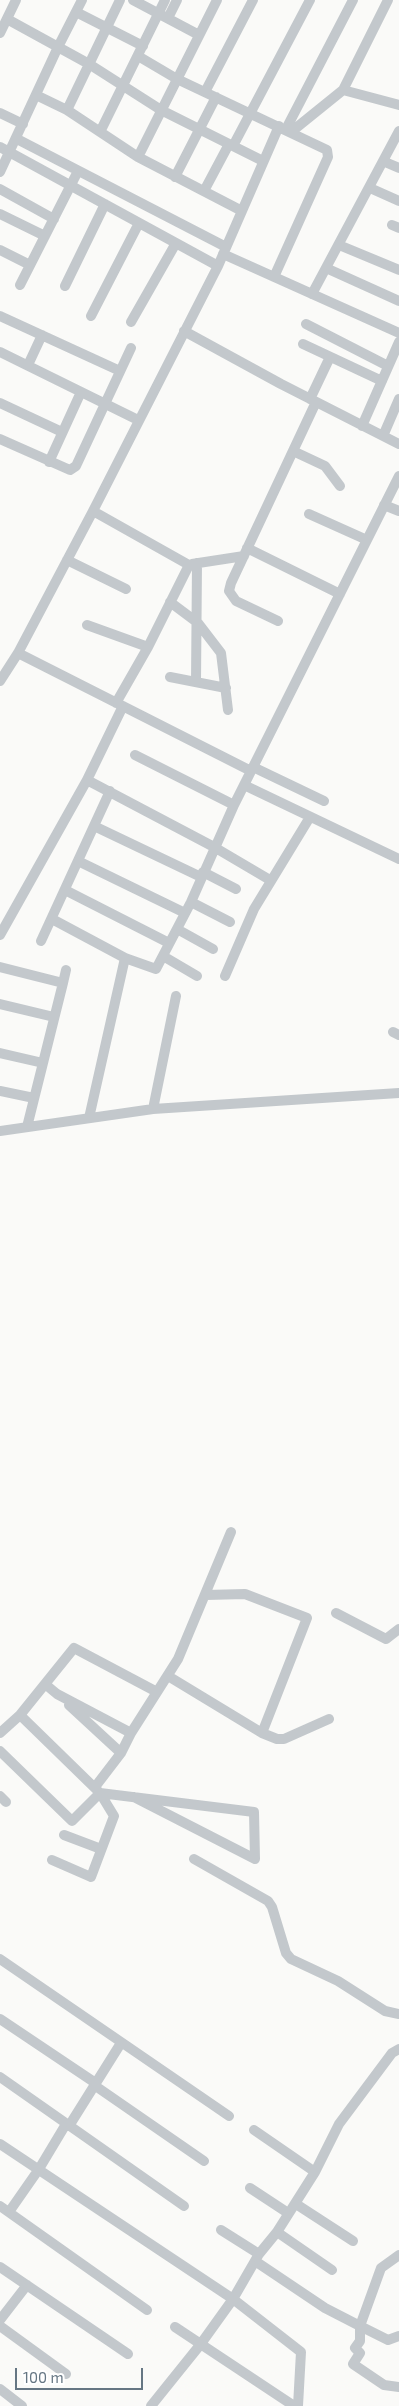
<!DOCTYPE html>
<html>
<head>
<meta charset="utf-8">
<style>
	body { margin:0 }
	#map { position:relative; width:399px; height:2406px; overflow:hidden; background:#fafaf8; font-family:"Exo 2",sans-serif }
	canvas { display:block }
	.scale { position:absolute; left:15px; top:2368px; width:128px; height:22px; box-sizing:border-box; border:2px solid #657683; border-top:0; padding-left:6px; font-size:15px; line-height:18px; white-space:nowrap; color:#657683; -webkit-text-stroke:4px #fff; paint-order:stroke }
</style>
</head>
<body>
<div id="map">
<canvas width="399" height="2406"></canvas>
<div class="scale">100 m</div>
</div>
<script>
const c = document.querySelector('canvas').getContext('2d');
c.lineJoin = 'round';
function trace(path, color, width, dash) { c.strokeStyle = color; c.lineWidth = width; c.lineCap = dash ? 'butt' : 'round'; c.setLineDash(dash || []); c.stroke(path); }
trace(new Path2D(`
	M133 0 199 35
	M76 12 143 46
	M168 18 177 0
	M7 19 89 64 161 110 263 161
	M0 33 16 0
	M138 56 177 79 327 150 328 157 274 277
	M343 90 399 105
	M205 92 253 0
	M36 95 67 110 138 157 242 211
	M67 110 120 0
	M0 113 23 124
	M286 129 353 0
	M100 132 165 0
	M291 132 343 90 388 0
	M17 139 226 247
	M233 146 310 0
	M0 147 218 266
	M138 157 217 0
	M385 162 399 168
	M0 172 58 47 82 0
	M175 177 216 97
	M370 188 399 201
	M0 189 54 219
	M204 191 229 144
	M0 214 45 236
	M392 225 399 228
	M339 245 399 270
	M0 250 30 265
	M223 254 399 333
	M326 268 399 301
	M20 285 78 171
	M65 286 105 204
	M312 294 399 131
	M0 316 120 371
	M91 316 139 223
	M131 322 176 243
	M306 324 388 366
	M184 331 281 384 399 444
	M303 344 382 381
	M0 352 138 420
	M28 365 42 335
	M310 399 330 357
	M0 403 62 432
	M362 426 399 342
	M383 436 399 399
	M0 439 70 470 76 466 131 348
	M293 451 325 466 340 486
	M49 462 81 392
	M384 505 399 511
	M93 511 189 565 148 647 116 703
	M309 514 367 540
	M247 548 340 594
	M67 560 126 589
	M192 564 244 556
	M170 602 198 623 221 653 228 710
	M278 621 236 601 229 591 231 583 316 402
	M87 625 148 647
	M18 653 251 771
	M170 677 226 688
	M0 681 18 653 93 511 218 266 279 126
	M196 682 197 563
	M135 755 234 805
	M253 767 324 801
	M87 780 214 847 270 880
	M244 785 399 859
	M94 826 201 877
	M78 861 185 913
	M203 872 236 889
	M65 890 169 943
	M191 902 230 922
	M52 919 125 958 156 969 191 902 234 805 399 476
	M177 929 213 949
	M0 935 87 780 123 706
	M41 941 110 791
	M163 956 197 976
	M0 967 63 983 27 1127
	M225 976 254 909 310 817
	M63 983 66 970
	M0 1004 54 1017
	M393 1032 399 1035
	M0 1053 43 1063
	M0 1091 34 1098
	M153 1109 176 996
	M89 1118 125 958
	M0 1131 153 1109 399 1093
	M206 1595 245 1594 307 1618 262 1733
	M336 1613 386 1639 399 1629
	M168 1676 262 1733 277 1739H284L329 1719
	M45 1684 57 1694 131 1733
	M69 1705 121 1753
	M20 1715 100 1793 114 1816 91 1877 52 1860
	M0 1733 20 1715 74 1648 157 1692
	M0 1751 72 1821 100 1793 254 1812 255 1859 134 1797
	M95 1787 121 1753 131 1733 178 1659 231 1532
	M0 1796 6 1802
	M64 1835 101 1849
	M194 1859 268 1901 272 1907 286 1953 291 1959 338 1981 385 2011 399 2014
	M0 1959 229 2116
	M0 2019 94 2082
	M0 2077 184 2206
	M94 2085 204 2161
	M69 2126 121 2043
	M254 2130 315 2172
	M0 2144 233 2299 301 2352 298 2406
	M250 2188 288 2213
	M296 2204 353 2241
	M0 2206 147 2310
	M9 2212 39 2169 66 2124
	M221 2230 259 2254
	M277 2232 332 2270
	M399 2255 381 2268 360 2326 388 2340 399 2336
	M255 2261 325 2308 360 2326V2341L355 2348 360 2353 353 2364 384 2385 399 2387
	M0 2267 128 2354
	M0 2320 27 2285
	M0 2326 66 2374
	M175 2327 294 2406
	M0 2389 22 2406
	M151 2406 200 2345 233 2299 259 2254 277 2232 315 2172 339 2124 392 2053 399 2049`), '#c3c8cc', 10);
</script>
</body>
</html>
